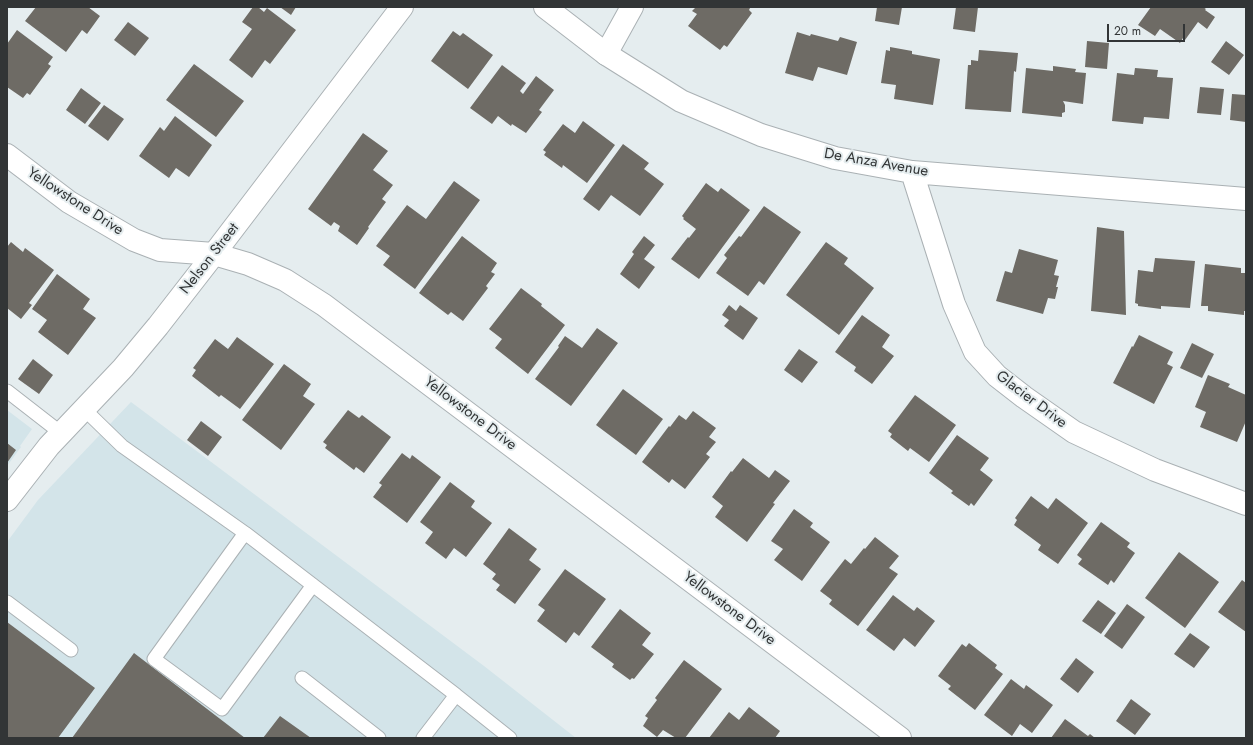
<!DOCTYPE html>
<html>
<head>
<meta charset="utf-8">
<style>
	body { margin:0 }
	#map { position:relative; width:1253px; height:745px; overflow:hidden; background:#e5edef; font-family:Jost,sans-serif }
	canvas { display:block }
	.frame { position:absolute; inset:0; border:8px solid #323536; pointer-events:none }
	.scale { position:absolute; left:1107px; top:24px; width:78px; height:18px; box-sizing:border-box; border:2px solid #323536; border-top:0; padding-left:5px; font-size:12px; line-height:14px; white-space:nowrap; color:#323536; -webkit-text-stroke:3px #e5edef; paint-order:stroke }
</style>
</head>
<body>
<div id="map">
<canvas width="1253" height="745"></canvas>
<div class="frame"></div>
<div class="scale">20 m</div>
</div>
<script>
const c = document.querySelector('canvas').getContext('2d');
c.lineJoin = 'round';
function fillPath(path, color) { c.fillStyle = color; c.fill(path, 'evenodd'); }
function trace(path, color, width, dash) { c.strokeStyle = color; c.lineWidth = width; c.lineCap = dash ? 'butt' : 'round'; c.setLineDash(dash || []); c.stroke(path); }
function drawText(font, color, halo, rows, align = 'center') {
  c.font = font + ' Jost,sans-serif'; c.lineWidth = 4; c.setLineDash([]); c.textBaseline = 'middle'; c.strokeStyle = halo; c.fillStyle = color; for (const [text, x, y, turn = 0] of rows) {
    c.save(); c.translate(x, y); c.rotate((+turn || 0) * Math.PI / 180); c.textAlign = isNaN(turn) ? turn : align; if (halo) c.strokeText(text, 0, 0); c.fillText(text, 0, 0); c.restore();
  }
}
fillPath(new Path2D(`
	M131 402 484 666 576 738H7V542L38 500Z
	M7 410 32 429 20 446 21 447 7 466Z`), '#d3e4e9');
fillPath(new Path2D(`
	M36 7H88L100 16 87 34 82 30 66 52 25 21Z
	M253 7H258L264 12 267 8 296 30 270 64 265 60 252 78 229 60 252 29 242 22Z
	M280 7H296L291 15Z
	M696 7H748L750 8 749 10 752 13 727 47 724 45 720 50 688 26 697 14 692 11Z
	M877 7H902L899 25 875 21Z
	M956 7H978L975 32 953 29Z
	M1151 7H1203L1206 9 1205 10 1215 17 1207 29 1198 22 1185 40 1183 38 1180 43 1160 29 1155 36 1138 25Z
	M128 22 149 38 135 56 114 40Z
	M17 30 53 57 48 64 51 66 30 95 27 93 23 98 7 87V44Z
	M453 31 460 36 463 33 493 55 468 89 431 61Z
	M797 32 810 36 811 34 838 41 840 37 857 42 847 75 818 67 813 81 785 73Z
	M1087 41 1109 43 1107 69 1085 67Z
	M1226 41 1244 55 1229 75 1211 62Z
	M890 47 912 51V54L940 59 933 105 894 99 896 85 881 83 886 50 890 51Z
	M979 50 1018 53 1016 72 1014 71 1011 112 965 109 968 65H971V60L978 61Z
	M194 64 244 101 216 137 166 100Z
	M502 65 526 83 520 91 523 94 536 76 554 90 539 110 542 112 526 133 512 124 511 126 498 116 492 124 470 108Z
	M1053 66 1076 69 1075 72 1086 73 1083 104 1063 101 1065 105V112L1062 113V117L1022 113 1026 68 1053 71Z
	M1135 68 1158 70 1157 77 1173 78 1169 119 1144 117 1143 124 1112 121 1117 73 1134 75Z
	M1200 87 1224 89 1221 115 1197 113Z
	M81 88 101 103 85 124 66 110Z
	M1232 94 1246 95V122L1230 120Z
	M104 105 124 119 108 141 88 126Z
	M175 116 212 145 189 177 176 168 169 178 139 156 160 127 164 131Z
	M583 121 615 145 587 183 563 165 562 168 544 155 546 152 543 150 563 124 575 133Z
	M363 133 388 151 373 170 393 185 382 199 386 202 368 227 369 228 357 245 338 231 340 226 334 222 331 226 308 209Z
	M623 144 649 163 644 169 664 184 640 216 611 195 599 211 583 199Z
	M454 181 480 200 415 289 383 265 390 256 376 246 407 205 426 219Z
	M706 183 718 192 721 188 750 210 699 279 671 259 688 237 689 238 696 229 683 219 684 218 682 216Z
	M764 206 801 232 764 285 759 281 748 296 716 273 727 258 724 255 739 236 741 237Z
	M1097 227 1124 231 1126 315 1091 311Z
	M462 236 497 263 491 272 495 274 486 286 488 288 463 321 451 312 448 315 419 293Z
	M644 236 655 245 644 259 655 267 639 289 620 274 634 254 632 252Z
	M11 242 23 252 25 248 54 270 29 303 32 305 21 319 7 308V247Z
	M826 242 848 258 844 264 874 288 839 335 786 295Z
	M1019 249 1058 260 1054 275 1059 276 1056 287H1058L1055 299 1048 298 1043 314 996 301 1005 271 1012 273Z
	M1155 258 1195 261 1190 308 1161 306V309L1138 306V304L1135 303 1138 270 1153 272Z
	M1205 264 1241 268V273H1246V311H1244V315L1208 311V306H1201Z
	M57 274 90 299 83 309 96 318 68 355 38 332 47 320 32 309Z
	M521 288 542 304 541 306 565 325 528 374 495 348 502 339 489 329Z
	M729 305 736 311 740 305 758 318 743 340 724 326 729 320 722 315Z
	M862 315 890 335 882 347 894 356 872 384 854 371 856 367 835 352Z
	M597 328 618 343 571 406 535 379 559 347 558 346 565 336 582 348Z
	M1139 335 1173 352 1167 364 1173 367 1154 404 1113 383 1132 346 1133 347Z
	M237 337 274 364 240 409 221 395 219 397 192 376 196 370 193 368 215 339 228 349Z
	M1192 343 1214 354 1202 378 1180 368Z
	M799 349 818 362 802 383 784 370Z
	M33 359 53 375 39 394 18 379Z
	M284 364 311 384 303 396 315 404 281 450 242 420Z
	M1208 375 1230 384 1228 387 1246 395V421L1237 442 1200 427 1206 412 1195 407Z
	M623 389 663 419 636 455 596 425Z
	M915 395 956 425 929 462 910 448 908 451 890 437 892 434 888 431Z
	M348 410 359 418 362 415 391 437 364 473 356 467 354 470 325 448 327 445 323 442Z
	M693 411 716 428 709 437 716 442 706 454 710 457 685 489 672 479 669 483 642 462 669 426 670 427 679 415 686 420Z
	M201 421 222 437 208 456 187 440Z
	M957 435 989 458 980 470 993 480 974 506 971 503 969 506 951 493 953 491 929 473Z
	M7 443 16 450 7 463Z
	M402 453 410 459 412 455 441 477 407 523 373 497 382 485 379 483Z
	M743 458 769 478 775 470 790 481 773 503 775 504 747 542 715 517 723 506 712 497 731 471 732 472Z
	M450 482 475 501 471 507 492 523 466 557 454 548 446 559 425 543 433 532 420 522Z
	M1031 496 1048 509 1056 498 1088 523 1058 564 1038 550 1041 545 1014 525 1017 520 1015 518Z
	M794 509 813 523 810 527 830 542 802 581 774 560 783 549 771 541Z
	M1101 522 1130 543 1127 547 1135 553 1114 583 1111 580 1108 585 1078 564 1082 559 1077 555Z
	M509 528 537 549 529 560 541 569 515 604 496 590 500 585 492 579 496 574 483 564Z
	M875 537 899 556 889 568 898 574 858 626 829 604 832 600 820 591 845 559 851 564 864 548 865 549Z
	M1179 552 1219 582 1185 628 1145 598Z
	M565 569 606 599 579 636 574 632 566 643 537 621 545 610 538 605Z
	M1242 580 1246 583V632L1218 612Z
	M893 595 914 611 917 607 935 621 915 647 904 638 894 651 866 630Z
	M1098 600 1116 613 1101 634 1082 621Z
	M1127 604 1145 617 1122 649 1104 636Z
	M620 609 651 633 642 645 654 654 634 679 632 678 630 680 612 667 614 664 591 647Z
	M7 622 95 688 58 738H7Z
	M1190 633 1210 647 1194 668 1174 654Z
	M969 643 997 665 995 668 1003 674 975 710 948 689 951 686 938 676 962 644 966 647Z
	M134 653 245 738H72Z
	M1076 658 1094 672 1078 693 1060 679Z
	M684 660 722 689 685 738H676L663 730 657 737 643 726 648 718 645 716 657 700 655 698Z
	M1011 679 1024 689 1026 685 1053 705 1032 733 1020 724 1012 736 984 715Z
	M1131 699 1151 714 1135 735 1116 721Z
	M749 707 780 731 775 738H709L729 712 739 720Z
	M280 716 311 738H263Z
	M1065 719 1088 736 1090 734 1095 738H1051Z`), '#6e6b65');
const service = new Path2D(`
	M7 391 61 433
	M84 409 122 446 245 533 456 695 423 738
	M245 533 154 659 222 709 313 585
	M7 602 71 650
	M302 678 379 738
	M456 695 510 738`);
const minor = new Path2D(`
	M606 54 632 7
	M7 155 69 202 134 240 160 250 214 254 248 264 285 280 324 305 900 738`);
const tertiary = new Path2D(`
	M545 7 606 54 681 101 761 135 835 158 912 172 1246 199
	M912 172 954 304 975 352 997 376 1024 397 1074 432 1155 470 1246 504
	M7 500 49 446 123 368 158 326 207 263 402 7`);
trace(service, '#aab1b4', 15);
trace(minor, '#aab1b4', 24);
trace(tertiary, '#aab1b4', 24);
trace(service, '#fff', 13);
trace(minor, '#fff', 22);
trace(tertiary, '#fff', 22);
drawText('15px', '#323536', '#e5edef', [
	["De Anza Avenue",876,163,10],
	["Yellowstone Drive",75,202,33],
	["Nelson Street",210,259,-52],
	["Glacier Drive",1031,400,37],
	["Yellowstone Drive",470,414,37],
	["Yellowstone Drive",729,609,37]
]);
</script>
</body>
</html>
